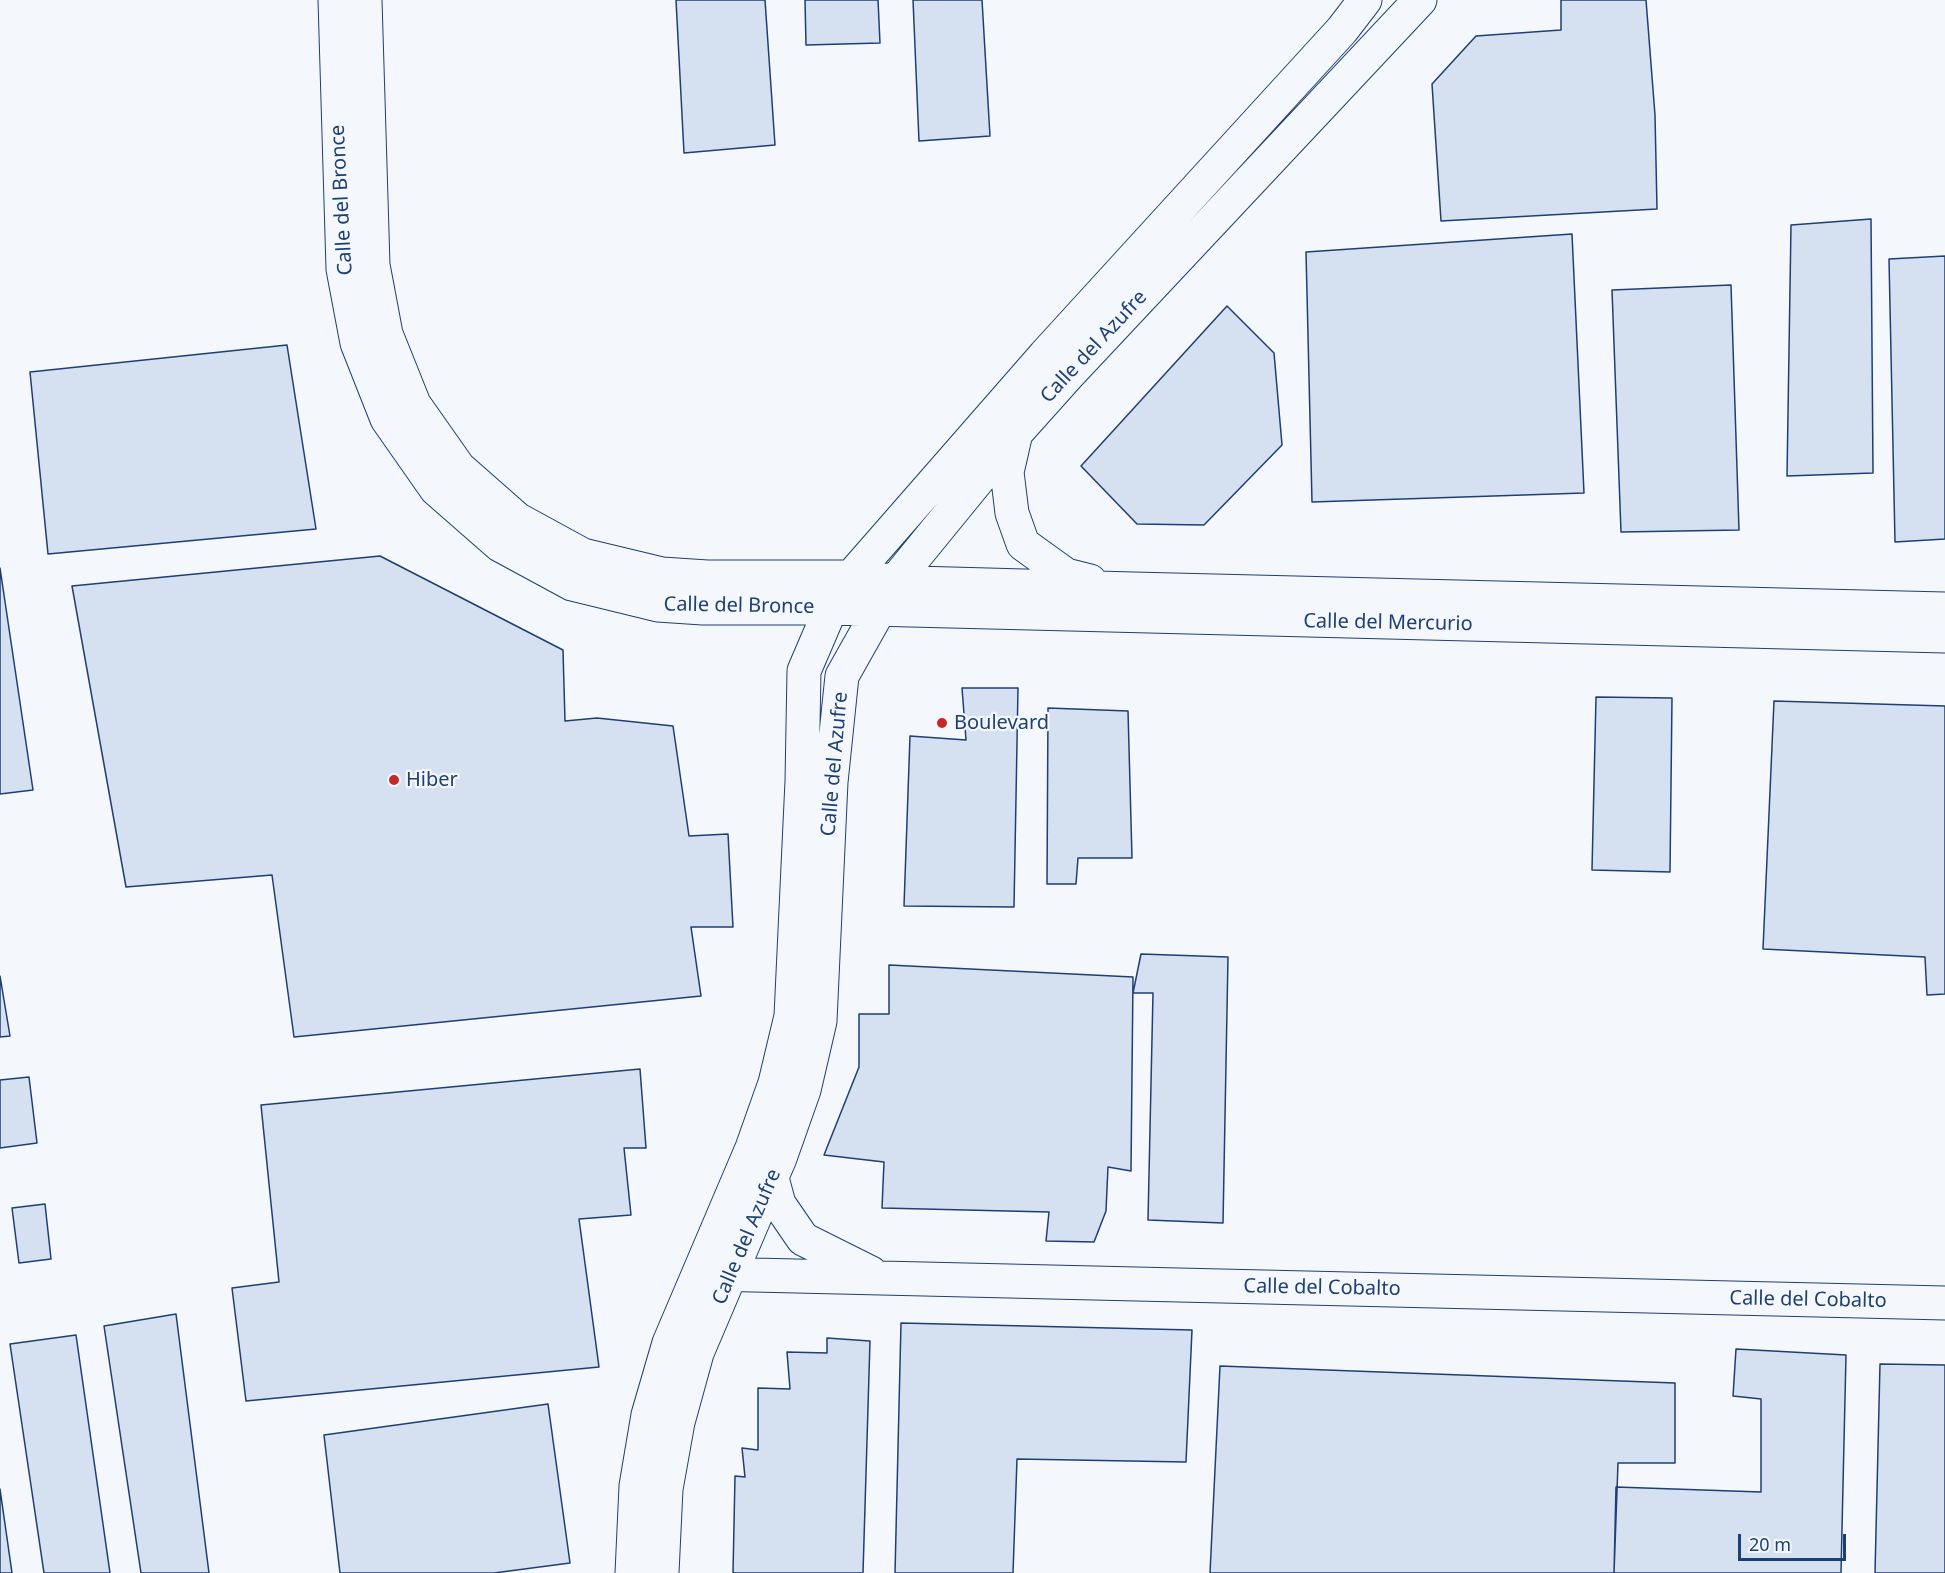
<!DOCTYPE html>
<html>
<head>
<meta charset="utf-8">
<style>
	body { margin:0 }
	#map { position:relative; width:1945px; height:1573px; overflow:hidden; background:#f4f7fb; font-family:"Noto Sans",sans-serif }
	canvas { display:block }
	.scale { position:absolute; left:1738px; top:1534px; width:108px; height:27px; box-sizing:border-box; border:3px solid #1d3f73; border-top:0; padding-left:8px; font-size:18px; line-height:21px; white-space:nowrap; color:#1d3f73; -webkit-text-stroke:4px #f4f7fb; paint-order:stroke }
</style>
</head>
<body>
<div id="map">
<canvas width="1945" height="1573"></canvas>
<div class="scale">20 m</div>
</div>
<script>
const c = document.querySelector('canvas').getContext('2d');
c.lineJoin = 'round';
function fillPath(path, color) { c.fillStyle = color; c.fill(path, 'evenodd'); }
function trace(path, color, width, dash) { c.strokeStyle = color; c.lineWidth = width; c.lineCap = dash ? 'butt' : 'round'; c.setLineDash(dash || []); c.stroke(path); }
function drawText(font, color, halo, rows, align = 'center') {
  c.font = font + ' "Noto Sans",sans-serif'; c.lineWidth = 4.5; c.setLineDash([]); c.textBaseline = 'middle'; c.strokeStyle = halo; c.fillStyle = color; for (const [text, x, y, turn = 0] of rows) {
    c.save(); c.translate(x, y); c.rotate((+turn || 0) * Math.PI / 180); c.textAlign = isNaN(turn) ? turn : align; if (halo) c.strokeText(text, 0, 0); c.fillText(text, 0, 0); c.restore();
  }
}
const building = new Path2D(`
	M676 0H765L775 145 684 153Z
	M805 0H878L880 43 806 45Z
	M913 0H982L990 136 919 141Z
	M1561 0H1646L1655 115 1657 209 1441 221 1432 84 1476 36 1561 30Z
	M1871 219 1873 473 1787 476 1791 225Z
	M1572 234 1584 493 1312 502 1306 252Z
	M1945 256V539L1895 542 1889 259Z
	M1731 285 1739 530 1621 532 1612 290Z
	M1227 306 1274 353 1282 445 1204 525 1137 524 1081 466Z
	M287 345 316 529 48 554 30 372Z
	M380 556 563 650 565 721 597 718 673 726 689 836 728 834 733 927H691L701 996 294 1037 272 875 126 887 72 586Z
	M0 568 33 790 0 794Z
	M962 688H1018L1014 907 904 906 910 736 966 740Z
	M1596 697 1672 698 1670 872 1592 870Z
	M1774 701 1945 706V994L1927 995 1925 957 1763 949Z
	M1048 708 1128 711 1132 858H1078L1076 884H1047Z
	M1141 954 1228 957 1223 1223 1148 1220 1153 993H1133Z
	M889 965 1133 977 1131 1171 1108 1167 1106 1211 1094 1242 1046 1241 1049 1212 882 1208 884 1162 824 1155 859 1067V1014H889Z
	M0 976 10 1036 0 1037Z
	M640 1069 646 1148H624L631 1215 579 1219 599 1367 246 1401 232 1288 279 1282 261 1105Z
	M29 1077 37 1143 0 1148V1080Z
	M45 1204 51 1259 19 1263 12 1208Z
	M176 1314 209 1573H141L104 1326Z
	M901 1323 1192 1330 1186 1462 1017 1459 1013 1573H895Z
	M76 1335 110 1573H44L10 1344Z
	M827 1338 870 1341 863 1573H733L735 1476 745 1477 742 1448 758 1450V1388L790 1389 787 1352 827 1353Z
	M1736 1349 1846 1355 1841 1573H1614L1616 1487 1761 1492V1399L1733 1396Z
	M1880 1364 1945 1365V1573H1875Z
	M1220 1366 1675 1383V1463H1618L1614 1573H1210Z
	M548 1404 570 1563 494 1573H340L324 1435Z
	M0 1489 12 1573H0Z`);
fillPath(building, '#d5e0f0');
trace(building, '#1d3f73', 1.5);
const minor = new Path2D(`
	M335 0 343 269 357 343 387 419 436 489 500 545 572 584 658 605 703 608H831L1945 636
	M365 0 373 265 386 334 414 404 459 468 517 519 583 555 662 574 707 577H851L915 583 1133 589 1945 609
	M1015 437 1007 472 1012 513 1023 544 1066 575 1090 581
	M772 1178 779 1204 803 1239 871 1273
	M711 1274 1945 1303
	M632 1573 636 1486 648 1415 669 1343 752 1148 775 1083 791 1016 802 781 804 671 831 608 851 577 1045 355 1342 30 1365 0
	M662 1573 666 1489 678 1422 697 1353 780 1158 804 1090 820 1021 831 782 842 676 896 580 1016 433 1068 375 1420 0`);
trace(minor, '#1d3f73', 35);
trace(minor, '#f4f7fb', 33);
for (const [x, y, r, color] of [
	[942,723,6,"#c62828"],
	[394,780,6,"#c62828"]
]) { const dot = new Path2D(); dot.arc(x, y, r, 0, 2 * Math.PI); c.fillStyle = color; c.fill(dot); trace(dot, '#f4f7fb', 2); }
drawText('20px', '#1d3f73', '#f4f7fb', [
	["Calle del Bronce",342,200,-93],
	["Calle del Azufre",1094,347,-47],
	["Calle del Bronce",739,606,1],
	["Calle del Mercurio",1388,623,1],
	["Calle del Azufre",835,764,-85],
	["Calle del Azufre",747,1237,-67],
	["Calle del Cobalto",1322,1288,1],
	["Calle del Cobalto",1808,1300,1]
]);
drawText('20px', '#1d3f73', '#f4f7fb', [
	["Boulevard",954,723],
	["Hiber",406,780]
], 'left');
</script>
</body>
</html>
